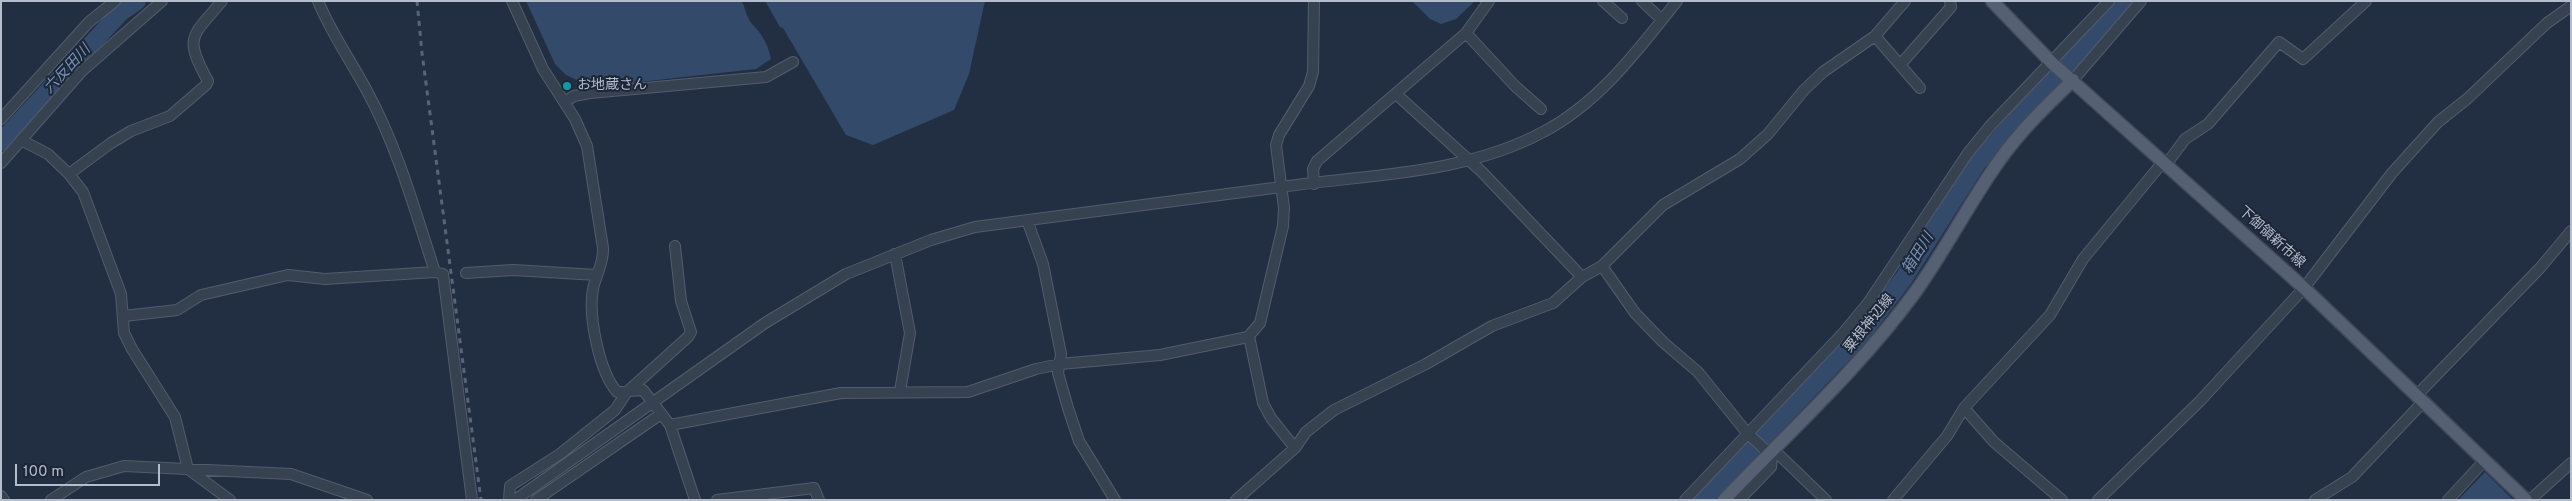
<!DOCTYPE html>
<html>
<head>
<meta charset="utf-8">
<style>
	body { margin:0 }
	#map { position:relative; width:2572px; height:501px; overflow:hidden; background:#222f42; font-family:Overpass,sans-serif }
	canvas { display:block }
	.frame { position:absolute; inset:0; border:2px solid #b3bdcc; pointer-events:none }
	.scale { position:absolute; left:15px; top:464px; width:145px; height:22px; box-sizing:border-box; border:2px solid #b3bdcc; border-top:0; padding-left:6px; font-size:15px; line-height:18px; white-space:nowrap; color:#b3bdcc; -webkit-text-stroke:4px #1c2637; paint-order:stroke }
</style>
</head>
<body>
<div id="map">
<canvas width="2572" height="501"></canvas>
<div class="frame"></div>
<div class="scale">100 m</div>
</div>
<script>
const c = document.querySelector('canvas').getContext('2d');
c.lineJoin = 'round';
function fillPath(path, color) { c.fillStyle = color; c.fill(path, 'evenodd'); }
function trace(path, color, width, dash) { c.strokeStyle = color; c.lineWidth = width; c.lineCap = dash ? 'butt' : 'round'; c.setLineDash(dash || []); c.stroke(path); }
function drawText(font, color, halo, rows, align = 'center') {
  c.font = font + ' Overpass,"Noto Sans JP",sans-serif'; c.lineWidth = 4; c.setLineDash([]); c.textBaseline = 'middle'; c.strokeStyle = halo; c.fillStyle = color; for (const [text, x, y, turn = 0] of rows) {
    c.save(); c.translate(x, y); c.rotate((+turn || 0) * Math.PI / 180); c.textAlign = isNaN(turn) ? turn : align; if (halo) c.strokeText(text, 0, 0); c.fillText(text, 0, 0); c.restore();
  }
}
fillPath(new Path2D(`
	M526 1H742C745 8 747 18 752 24 762 34 768 44 771 59L756 69 621 84 583 83 566 75 555 64Z
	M765 1H985L969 74 954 110 873 145 846 135 783 28 780 27Z
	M1412 1H1475L1456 19 1441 24 1430 19Z
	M2485 472 2513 500H2458Z`), '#344a6b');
trace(new Path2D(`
	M1 142 121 12 137 1
	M1703 500 1859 337 1904 278 1977 163 2125 1`), '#344a6b', 18);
const minor = new Path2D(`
	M318 1C331 33 351 61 367 91 398 148 415 211 435 272
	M512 1 543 69 575 119 587 146 603 248C604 263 596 274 593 289 588 316 599 371 617 392L643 390 670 425 695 500
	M1603 1 1622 18
	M1642 1 1662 20
	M1466 33 1515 86 1541 109
	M1875 36 1920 88
	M1900 65 1951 7 1950 1
	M2073 80 2141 1
	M1396 94 1482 172 1582 277
	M564 102 574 96 590 93 766 77 793 62
	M1 119 89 22 115 1
	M21 140 48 154 69 174 83 192 121 294 124 333 132 349 175 417 188 469 230 500
	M1 163 82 71 162 1
	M69 174 111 143 131 131 170 116 206 85 208 81C183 36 192 37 222 1
	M1314 184 1313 169 1317 161 1466 33 1489 1
	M1027 220 1043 264 1061 354 1058 373 1068 408 1079 441 1115 500
	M895 254 910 333 900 391
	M1602 266 1635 313 1663 342 1698 372 1748 434 1769 453
	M466 273 513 270 597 275
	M124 316 177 310 201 295 288 275 325 279 435 272 443 274 472 500
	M1249 336 1263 403 1271 418 1295 448
	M2417 395 2540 268 2571 231
	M1964 408 1994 442 2062 500
	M670 425 841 393 968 392 1036 369 1060 364 1160 355 1248 337 1260 323 1283 226 1284 208 1276 145 1279 135 1309 86 1313 72 1314 1
	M1773 449 1826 500
	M1 496 4 500
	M51 500 86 477 124 466 291 474 367 500
	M509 500 510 486 560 454 615 410 627 392 688 337 691 332 681 301 675 246
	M515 500 765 323 846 274 931 240 975 227C1077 214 1179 201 1281 187 1369 174 1463 175 1543 132 1599 103 1638 50 1677 1
	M536 500 661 414
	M717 500 814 488 819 500
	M1236 500 1295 448 1306 432 1334 410 1426 364 1492 326 1553 303 1582 277 1602 266 1663 205 1740 159 1768 134 1804 90 1823 72 1875 36 1905 1
	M1685 500 1844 332 1868 303 1968 153 1990 126 2109 1
	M1739 500 1771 467 1773 449
	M1893 500 1947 436 1964 408 2050 315 2083 259 2158 168 2171 158 2185 139 2208 124 2279 42 2303 59 2366 1
	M2098 500 2200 401 2304 288 2392 173 2438 122 2467 99 2547 23 2571 6
	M2315 500 2352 477 2424 401
	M2448 500 2485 460
	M2530 500 2571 463`);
const major = new Path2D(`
	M1992 1 2052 63 2304 288 2526 500
	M1724 500C1789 432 1860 368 1916 291 1946 249 1969 203 1999 161 2020 131 2047 105 2073 80`);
trace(minor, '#525c6c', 12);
trace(major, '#404a5b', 15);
trace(minor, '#374251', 10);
trace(major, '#556172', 12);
trace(new Path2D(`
	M417 1 422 53 481 500`), '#586579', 3, [5, 5]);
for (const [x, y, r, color] of [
	[567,86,5,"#0f9aa8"]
]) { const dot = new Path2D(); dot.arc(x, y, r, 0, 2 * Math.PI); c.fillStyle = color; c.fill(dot); trace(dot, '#1c2637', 2); }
drawText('14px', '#b3bdcc', '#1c2637', [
	["お地蔵さん",577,86]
], 'left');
drawText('14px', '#b3bdcc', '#1c2637', [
	["下御領新市線",2271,238,42],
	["粟根神辺線",1870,324,-51]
]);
drawText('italic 15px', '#7892b7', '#1c2637', [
	["六反田川",68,70,-47],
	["箱田川",1919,254,-58]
]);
</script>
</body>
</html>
